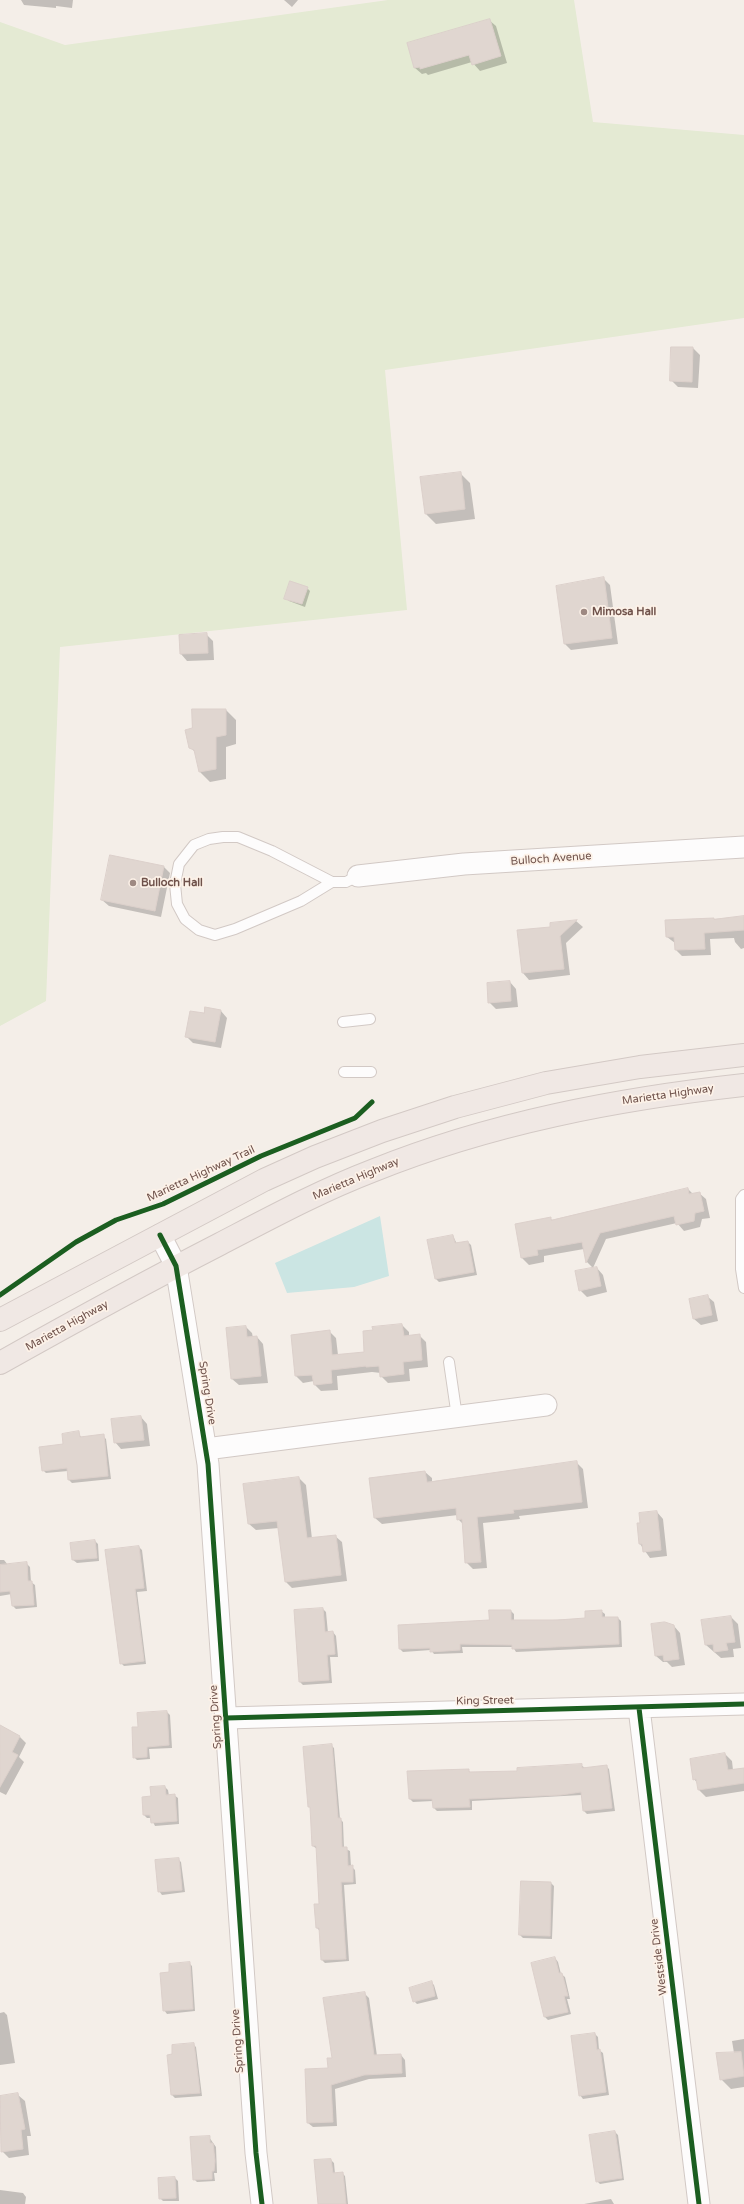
<!DOCTYPE html>
<html>
<head>
<meta charset="utf-8">
<style>
	body { margin:0 }
	canvas { display:block; background:#f4eee8 }
</style>
</head>
<body>
<canvas width="744" height="2204"></canvas>
<script>
const c = document.querySelector('canvas').getContext('2d');
c.lineJoin = 'round';
function fillPath(path, color) { c.fillStyle = color; c.fill(path, 'evenodd'); }
function trace(path, color, width, dash) { c.strokeStyle = color; c.lineWidth = width; c.lineCap = dash ? 'butt' : 'round'; c.setLineDash(dash || []); c.stroke(path); }
function drawText(font, color, halo, rows, align = 'center') {
  c.font = font + ' "Varela Round",sans-serif'; c.lineWidth = 3.5; c.setLineDash([]); c.textBaseline = 'middle'; c.strokeStyle = halo; c.fillStyle = color; for (const [text, x, y, turn = 0] of rows) {
    c.save(); c.translate(x, y); c.rotate((+turn || 0) * Math.PI / 180); c.textAlign = isNaN(turn) ? turn : align; if (halo) c.strokeText(text, 0, 0); c.fillText(text, 0, 0); c.restore();
  }
}
fillPath(new Path2D(`
	M388 0H574L593 122 744 135V318L385 370 407 610 60 647 46 1001 0 1026V22L65 45Z`), '#e4ead3');
fillPath(new Path2D(`
	M380 1216 389 1276 354 1287 287 1293 275 1263Z`), '#cbe5e3');
fillPath(new Path2D(`
	M21 0H73L72 8 56 6V8L24 5Z
	M284 0H298L292 7Z
	M489 20 496 26 507 63 480 71 472 62 428 75 426 73 422 74 415 68 408 44Z
	M693 348 700 355 698 388 678 387 671 380Z
	M460 473 470 483 475 519 436 524 426 514Z
	M603 578 610 585 618 644 571 650 565 644Z
	M307 588 310 591 305 607 289 601 286 598Z
	M206 634 213 641 214 660 187 661 181 654 180 636Z
	M226 710 236 720V744L226 747V779L210 782 200 772 196 753 190 747 193 729Z
	M164 867 170 873 161 917 109 906 102 900Z
	M744 918V948L741 949 735 942 734 938 710 939 711 955 682 956 676 950 675 943 667 937 715 920Z
	M576 921 583 927 566 943 570 975 529 980 523 973 551 927V924Z
	M510 982 516 989 518 1007 496 1009 489 1002Z
	M221 1011 227 1018 221 1048 193 1043 186 1036 205 1015Z
	M688 1189 693 1194 699 1193 706 1199 710 1218 702 1219 700 1227 684 1231 677 1223 606 1239 593 1268 587 1262 584 1249 544 1256V1262L529 1265 522 1258 516 1224 550 1218 553 1221Z
	M453 1236 457 1244 468 1242 471 1245 477 1275 439 1282 436 1279 429 1240Z
	M597 1268 603 1275 607 1292 587 1297 580 1290Z
	M707 1296 714 1302 718 1321 701 1325 694 1319Z
	M402 1325 409 1332V1337L419 1335 426 1342 428 1367 409 1369 410 1381 388 1383 381 1376V1373L372 1372 337 1376 338 1390 321 1391 315 1385 314 1381 303 1383 296 1376 292 1335 329 1331 336 1338 338 1355 366 1352Z
	M246 1327 252 1333 253 1338 257 1337 263 1344 268 1383 239 1385 232 1379Z
	M141 1417 147 1424 150 1446 121 1449 115 1442Z
	M78 1433 82 1438 103 1436 106 1439 111 1479 72 1483 69 1480 68 1471 46 1473 43 1470 64 1445Z
	M577 1463 583 1469 588 1508 519 1516 520 1519 483 1523 487 1568 473 1569 466 1562 463 1524 458 1519V1515L382 1524 375 1518 425 1472 432 1478V1483Z
	M299 1478 306 1485 312 1539 335 1536 342 1542 347 1581 292 1588 286 1582 279 1528 256 1530 249 1524Z
	M657 1512 663 1519 667 1556 650 1558 640 1544 641 1524Z
	M95 1541 98 1544 99 1561 77 1563 73 1560 71 1544Z
	M139 1547 142 1550 147 1591 137 1592 146 1664 124 1666 121 1663Z
	M0 1560H4L8 1565 27 1564 30 1567 31 1582 35 1585 37 1607 16 1609 13 1606 12 1594 0 1596Z
	M323 1609 326 1612 328 1633 333 1632 336 1636 338 1657H330L332 1683 303 1685 300 1682 295 1611Z
	M511 1611 514 1614V1621L586 1619 601 1611 605 1614V1618H618L621 1621 622 1647 516 1652 513 1647H462L463 1653 434 1654 431 1650 403 1652 400 1649 490 1621Z
	M731 1617 738 1624 741 1648 733 1649 734 1657 721 1658 706 1645Z
	M674 1626 680 1633 685 1665 672 1667 667 1662H663L656 1656Z
	M167 1712 170 1715 172 1748 149 1749 150 1759 137 1760 134 1757 139 1728Z
	M0 1726 20 1737 26 1743 19 1757 24 1762 6 1795 0 1792Z
	M331 1745 334 1748 340 1819 343 1822 344 1848 350 1851 351 1866 355 1870 356 1884 344 1885 349 1961 325 1963 322 1960 320 1931 317 1928 320 1905 317 1849 313 1846 311 1809 309 1806Z
	M725 1754 732 1761 733 1770 744 1769V1791L706 1797 699 1790 698 1784 694 1779Z
	M581 1765 585 1768 606 1766 609 1769 615 1811 587 1814 584 1811 582 1795 472 1801V1810L437 1811 434 1808 433 1801 413 1802 410 1799 408 1772 468 1770 471 1773 518 1772Z
	M165 1787 168 1790 169 1796 174 1795 178 1798 179 1824 155 1826 151 1818H147L144 1815 143 1798 152 1797Z
	M178 1859 181 1862 185 1892 162 1895 159 1891Z
	M522 1882 551 1883 554 1886 552 1939 523 1938 520 1935Z
	M555 1958 558 1962 561 1974 565 1977 570 1999H567L571 2014 548 2020 545 2017 532 1964Z
	M189 1963 192 1966 195 2011 167 2014 164 2010 170 1973Z
	M431 1982 434 1985 438 1999 417 2004 414 2001Z
	M364 1993 369 1998 377 2056 401 2055 405 2060 406 2077 369 2079 335 2089 337 2126 313 2127 308 2123 333 2058Z
	M4 2012 7 2015 15 2063 0 2065V2013Z
	M595 2034 598 2037 599 2050 603 2053 609 2095 583 2099 580 2095Z
	M744 2039V2087L731 2089 721 2079 734 2053 732 2041Z
	M193 2044 196 2047 202 2096 175 2098 172 2095 168 2056Z
	M18 2095 25 2101 31 2136H27L29 2155 9 2158 2 2151 0 2097Z
	M615 2132 618 2135 624 2180 600 2184 597 2181Z
	M209 2137 216 2147 217 2173H214L215 2181 197 2182 194 2179Z
	M331 2160 334 2163 335 2174 342 2173 345 2176 348 2204H319Z
	M175 2178 178 2181 179 2201H163L160 2198Z
	M0 2190 23 2193 26 2197 25 2204H0Z
	M611 2199 614 2204H584Z`), '#0003');
const building = new Path2D(`
	M490 19 501 56 472 65 469 55 420 69V67L414 68 407 43Z
	M671 347H693L692 382 670 381Z
	M461 472 465 509 425 514 420 477Z
	M604 577 612 638 564 644 556 586Z
	M290 581 308 587 302 604 284 599Z
	M207 633 208 653 180 654 179 635Z
	M192 709H226V735L216 737V769L199 772 194 750 189 748 185 730 192 728Z
	M110 855 164 866 155 911 101 900Z
	M744 916V930L704 933 705 949 675 950 674 937H666L665 920 714 918V919Z
	M577 920 560 936 564 969 522 973 517 930 550 927V923Z
	M510 981 511 1001 488 1003 487 983Z
	M205 1007 221 1010 215 1042 185 1037 190 1011 204 1013Z
	M688 1188 689 1194 700 1192 704 1211 695 1213 694 1221 676 1225 674 1216 600 1233 586 1263 582 1242 537 1250 538 1255 521 1258 515 1224 551 1217V1220Z
	M453 1235 455 1243 468 1241 474 1272 435 1279 427 1240Z
	M597 1267 601 1286 579 1291 575 1271Z
	M708 1295 712 1315 693 1319 689 1299Z
	M402 1324 404 1336 420 1334 422 1360 403 1362 404 1374 380 1377 379 1366 366 1367V1366L331 1370 332 1383 314 1385 312 1375 295 1376 291 1335 330 1330 332 1355 364 1352 363 1331 373 1330 372 1327Z
	M246 1326 247 1337 257 1336 261 1376 231 1379 226 1328Z
	M141 1416 144 1440 114 1443 111 1419Z
	M79 1431 80 1437 104 1434 108 1476 68 1480 67 1468 42 1471 39 1447 63 1444 62 1434Z
	M577 1461 582 1502 513 1510 514 1513 477 1517 481 1562 465 1563 462 1519 457 1520 456 1508 374 1518 369 1478 425 1471 427 1482Z
	M299 1477 307 1538 336 1535 341 1575 285 1582 277 1521 248 1524 243 1484Z
	M657 1511 661 1550 643 1552 642 1544H639L637 1523H640L639 1513Z
	M95 1540 97 1558 72 1560 70 1543Z
	M139 1546 144 1588 135 1589 144 1661 120 1664 105 1550Z
	M27 1562 28 1581H32L34 1605 12 1606 10 1591 0 1592V1565Z
	M323 1608 325 1632 333 1631 335 1654 327 1655 329 1680 299 1682 294 1610Z
	M489 1610H511V1620H558L585 1618V1611L602 1610V1617H618L619 1644 512 1649V1645L460 1644V1650L430 1652V1648L399 1649 398 1625 489 1620Z
	M731 1616 735 1642 726 1643 728 1650 714 1652 713 1644 705 1645 701 1620Z
	M665 1622 674 1625 679 1659 664 1661 663 1655 655 1656 651 1624Z
	M167 1711 169 1745 147 1747V1757L133 1758 132 1727H138L137 1713Z
	M0 1725 20 1736 12 1752 18 1755 0 1787Z
	M332 1744 338 1818H341L342 1847H347L348 1866 353 1865V1882H341L346 1959 321 1960 319 1928H316L314 1904H319L316 1846H312L310 1807H308L303 1747Z
	M725 1753 728 1770 744 1768V1783L698 1790 696 1779 693 1780 690 1759Z
	M582 1764V1768L607 1765 612 1808 583 1811 581 1792 561 1795 469 1799 470 1807 433 1808 432 1799H409L407 1771 469 1769V1772L517 1771V1768Z
	M165 1786 166 1795 175 1794 177 1821 151 1823 150 1815H143L142 1797 151 1796 150 1787Z
	M179 1858 182 1890 158 1892 155 1860Z
	M521 1881 551 1882 550 1936 519 1935Z
	M555 1957 559 1973H562L568 1996H564L568 2012 544 2017 531 1963Z
	M190 1962 193 2009 163 2011 160 1973 169 1972V1964Z
	M432 1981 435 1996 413 2002 409 1988Z
	M365 1992 374 2055 401 2054 402 2073 364 2075 331 2085 333 2122 307 2123 305 2069 328 2068 327 2058H332L323 1998Z
	M595 2033 597 2050 600 2049 606 2092 579 2096 571 2036Z
	M194 2043 200 2093 171 2095 167 2055 172 2054V2045Z
	M741 2052 744 2076 720 2080 716 2053Z
	M18 2093 25 2129 21 2130 23 2149 1 2152 0 2096Z
	M615 2131 622 2178 596 2182 589 2135Z
	M210 2136V2143H213L215 2161 214 2171H212V2179L193 2180 190 2137Z
	M331 2159 333 2173 343 2172 346 2204H318L314 2160Z
	M175 2177 176 2198 159 2199 158 2178Z`);
fillPath(building, '#e0d6d0');
trace(building, '#dcd0cb', 1);
const service = new Path2D(`
	M332 882 301 901 235 929 215 935 199 930 185 919 177 904 175 884 179 864 194 845 209 839 223 837H238L272 851 332 882H346L358 876
	M343 1022 370 1019
	M344 1072H371
	M744 1195 741 1199V1269L744 1288
	M449 1362 457 1417`);
const minor = new Path2D(`
	M358 876 464 864 744 847
	M160 1235 176 1266 208 1464 256 2153 262 2204
	M206 1449 546 1405
	M639 1708 699 2204
	M226 1718 744 1704`);
const trunk = new Path2D(`
	M0 1320 264 1180 315 1157 382 1131 455 1107 546 1083 640 1067 744 1055
	M0 1363C73 1322 146 1282 220 1244 270 1218 320 1191 372 1171 491 1123 617 1099 744 1085`);
trace(service, '#d2c9c5', 12);
trace(minor, '#d2c9c5', 23);
trace(trunk, '#d3c9c5', 24);
trace(service, '#fdfcfc', 10);
trace(minor, '#fdfcfc', 21);
trace(trunk, '#f0e8e4', 22);
trace(new Path2D(`
	M160 1235 176 1266 208 1464 256 2153 262 2204
	M0 1295 76 1242 116 1220 163 1204 261 1156 355 1118 372 1102
	M639 1708 699 2204
	M226 1718 744 1704`), '#1b5e20', 5);
for (const [x, y, r, color] of [
	[584,612,4,"#9e8982"],
	[133,883,4,"#9e8982"]
]) { const dot = new Path2D(); dot.arc(x, y, r, 0, 2 * Math.PI); c.fillStyle = color; c.fill(dot); trace(dot, '#fdf2e8', 1.5); }
drawText('bold 11px', '#6f524b', '#fdf2e8', [
	["Mimosa Hall",592,612],
	["Bulloch Hall",141,883]
], 'left');
drawText('11px', '#6f524b', '#fdf2e8', [
	["Bulloch Avenue",551,859,-4],
	["Marietta Highway",668,1095,-8],
	["Marietta Highway Trail",201,1174,-25],
	["Marietta Highway",356,1179,-23],
	["Marietta Highway",67,1326,-29],
	["Spring Drive",207,1393,81],
	["King Street",485,1701,-1],
	["Spring Drive",216,1717,-94],
	["Westside Drive",659,1957,-97],
	["Spring Drive",238,2041,-94]
]);
</script>
</body>
</html>
